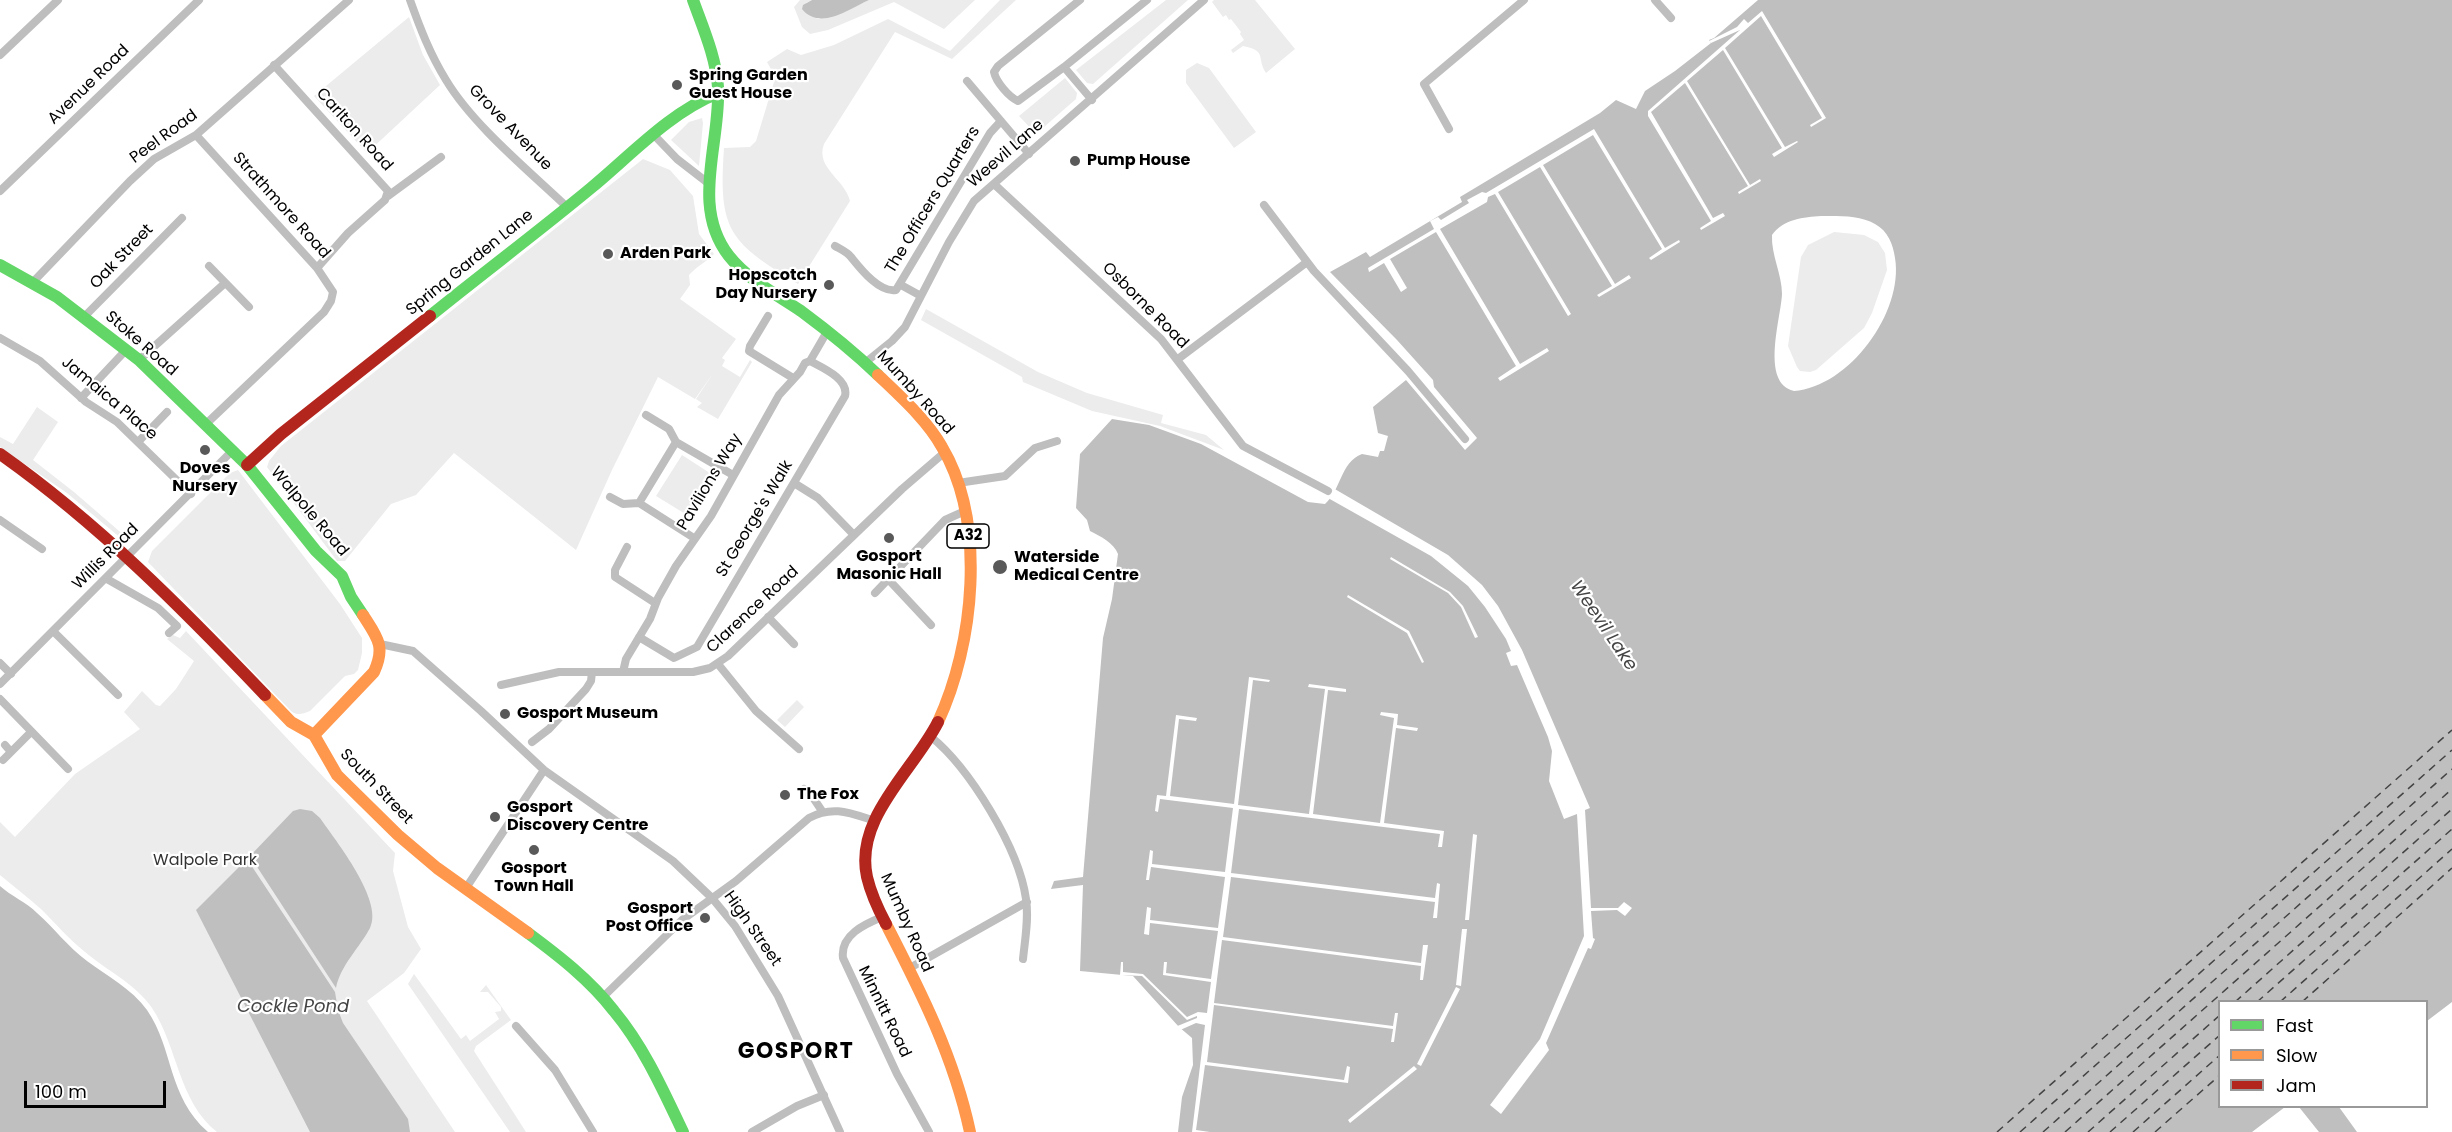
<!DOCTYPE html>
<html>
<head>
<meta charset="utf-8">
<style>
	body { margin:0 }
	#map { position:relative; width:2452px; height:1132px; overflow:hidden; background:#fff; font-family:Poppins,sans-serif }
	canvas { display:block }
	.legend { position:absolute; left:2218px; top:1000px; width:210px; height:108px; box-sizing:border-box; background:#fff; border:2px solid #999; margin:0; padding:8px 10px; list-style:none; font-size:18px; color:#000 }
	.legend li { display:flex; align-items:center; gap:12px; height:30px }
	.legend b { width:30px; border:2px solid #999 }
	.scale { position:absolute; left:24px; top:1081px; width:142px; height:27px; box-sizing:border-box; border:3px solid #000; border-top:0; padding-left:8px; font-size:18px; line-height:21px; white-space:nowrap; color:#000; -webkit-text-stroke:4px #fff; paint-order:stroke }
</style>
</head>
<body>
<div id="map">
<canvas width="2452" height="1132"></canvas>
<ul class="legend">
<li><b style="height:8px;background:#63d668"></b>Fast</li>
<li><b style="height:8px;background:#ff974d"></b>Slow</li>
<li><b style="height:8px;background:#b3261e"></b>Jam</li>
</ul>
<div class="scale">100 m</div>
</div>
<script>
const c = document.querySelector('canvas').getContext('2d');
c.lineJoin = 'round';
function fillPath(path, color) { c.fillStyle = color; c.fill(path, 'evenodd'); }
function trace(path, color, width, dash) { c.strokeStyle = color; c.lineWidth = width; c.lineCap = dash ? 'butt' : 'round'; c.setLineDash(dash || []); c.stroke(path); }
function drawText(font, color, halo, rows, align = 'center') {
  c.font = font + ' Poppins,sans-serif'; c.lineWidth = 4.5; c.setLineDash([]); c.textBaseline = 'middle'; c.strokeStyle = halo; c.fillStyle = color; for (const [text, x, y, turn = 0] of rows) {
    c.save(); c.translate(x, y); c.rotate((+turn || 0) * Math.PI / 180); c.textAlign = isNaN(turn) ? turn : align; if (halo) c.strokeText(text, 0, 0); c.fillText(text, 0, 0); c.restore();
  }
}
fillPath(new Path2D(`
	M800 0H812L806 3 804 11 818 19 843 12 869 0H975L944 29 894 2 828 30 810 34 802 27 794 7Z
	M1000 0H1016L952 59 895 32 824 144C815 168 845 179 850 201L798 284C730 242 718 232 724 148L750 147 756 141 774 82 773 73 767 62 787 49 801 55 834 45 888 19 950 51Z
	M1166 0H1188L1093 84 1087 83 1076 70Z
	M1214 0H1255L1295 49 1266 73C1256 58 1268 51 1243 46L1233 53 1231 50 1244 40 1240 34 1241 32 1231 19 1229 20 1226 15 1223 17 1212 2Z
	M409 17 423 55 440 85 367 153 314 96Z
	M1197 63 1209 68 1256 132 1234 148 1186 83V70Z
	M1065 78 1077 93 1076 99 1036 134 1019 116Z
	M702 118 703 123 699 166 671 140 689 122Z
	M643 159 670 170 693 196 699 234 714 254C705 263 697 266 689 275L690 285 680 299 736 339 722 358 725 360 722 366 740 377 750 360 752 362 718 419 697 407 702 403 696 399 714 372 695 399 658 377 612 470 576 550 454 453 416 495 391 504 345 561H337L267 467 269 461 281 446Z
	M1834 232 1864 235 1878 242 1885 253 1887 270 1872 313 1864 328 1816 370 1810 372 1800 371 1797 367 1788 346 1801 257 1808 245Z
	M926 309 1038 372 1087 393 1163 415 1161 423 1206 435 1224 450 1160 426 1092 411 1023 382 1022 377 921 320Z
	M37 407 58 422 33 460 74 492 126 537 123 540 67 493 0 447V437L13 444Z
	M682 455 716 477 692 518 656 496Z
	M238 470 340 604 362 638V653L358 670 354 674 345 676 310 711C302 714 297 716 291 711L148 562 152 551 230 473Z
	M186 631 395 853 393 871 408 927 421 949 404 973 367 1001 455 1132H217C178 1101 178 1047 152 1008 136 984 106 970 85 952 69 939 56 924 42 910 29 898 14 887 0 875V822L15 837 75 774 140 729 124 712 142 691 156 705 160 706 176 689 194 661 167 639 173 635 180 638Z
	M797 700 804 707 785 727 777 720Z
	M414 974 461 1039 466 1035 470 1041 499 1019 495 1012 501 1011V1007L488 992H480L486 985 511 1020 476 1046 474 1051 526 1132H510L408 984Z`), '#ececec');
fillPath(new Path2D(`
	M812 0H869C849 9 820 31 802 9L803 5Z
	M1758 0H2452V1002L2427 1021 2426 1002H2220V1106L2285 1107 2252 1132H1178L1182 1097 1193 1065 1192 1038 1179 1027 1133 976 1080 971 1083 885 1051 889 1054 881 1083 877 1103 638 1112 599 1118 554C1114 543 1100 536 1090 531L1087 520 1076 508 1080 454 1112 419 1149 425 1201 444 1308 502 1325 504C1342 488 1340 463 1362 454L1378 457 1380 451H1384L1388 436 1378 433 1373 407 1406 380 1465 450 1477 438 1434 387 1433 380 1397 340 1330 272 1366 252 1370 257 1462 202 1460 197 1600 113 1616 100 1636 109 1645 91 1675 71 1711 43 1709 40 1714 38ZM1821 216C1838 216 1860 215 1875 224 1888 231 1893 244 1895 258 1904 312 1849 387 1794 391 1760 383 1781 318 1782 294 1782 274 1771 255 1772 235 1783 219 1804 217 1821 216Z
	M300 809 312 811 320 818C336 841 384 901 370 928 360 947 340 966 336 988L250 856 293 811Z
	M247 859 335 992 338 1010 343 1023 408 1119 410 1132H310L196 910Z
	M0 886C11 896 26 902 37 913 54 928 68 947 87 961 107 976 132 989 147 1010 174 1049 167 1096 208 1132H0Z
	M2299 1107H2339L2357 1132H2319Z`), '#bfbfbf');
fillPath(new Path2D(`
	M1762 11 1826 118 1811 127 1810 125 1822 118 1761 16 1725 48 1785 147 1797 141 1798 142 1774 157 1772 154 1782 148 1723 50 1687 81 1750 185 1760 179 1761 181 1739 194 1738 192 1748 186 1685 83 1651 112 1713 218 1723 213 1725 216 1701 230 1700 228 1711 221 1648 116V111L1740 30 1711 43 1709 41 1737 27 1744 19 1748 23Z
	M1594 129 1665 248 1679 240 1680 242 1651 260 1649 258 1662 249 1593 135 1543 165 1615 284 1629 275 1631 278 1599 297 1597 295 1612 286 1540 167 1498 192 1571 314 1568 316 1495 194 1488 197 1487 202 1440 229 1520 364 1547 348 1549 351 1500 381 1498 378 1516 366 1436 232 1390 259 1407 288 1401 292 1384 263 1369 272 1368 268 1434 229 1430 221 1438 217 1441 220 1469 203 1467 200 1482 192 1486 193Z
	M1333 488 1448 555 1482 585 1498 606 1522 650 1590 808 1585 810 1591 908H1618L1624 902 1632 908 1625 916 1617 910 1591 911 1593 938 1595 939 1591 949 1588 948 1546 1043 1549 1050 1501 1114 1490 1105 1540 1039 1584 936 1577 814 1564 819 1549 781 1552 751 1548 737 1517 665 1511 666 1506 653 1511 651 1506 639 1485 607 1468 586 1431 556 1328 498Z
	M1391 557 1450 592 1463 606 1478 637 1475 638 1461 607 1448 593 1390 559Z
	M1348 595 1409 631 1424 662 1422 663 1407 633 1347 597Z
	M1249 677 1270 680 1269 682 1253 680 1238 805 1309 814 1325 689 1308 687 1309 684 1346 689V692L1328 690 1313 814 1380 823 1394 718 1380 715 1381 712 1398 714 1397 725 1418 728 1417 731 1396 728 1384 823 1444 831 1442 847H1438L1440 834 1239 809 1231 873 1435 898 1437 883 1440 884 1437 918H1433L1435 902 1231 877 1223 937 1421 963 1423 945H1428L1423 980H1420L1421 966 1222 940 1214 1003 1393 1026 1395 1013H1398L1394 1042H1391L1393 1029 1214 1005 1207 1062 1344 1080 1347 1066 1350 1067 1348 1083 1205 1065 1196 1130 1210 1132H1192L1205 1025 1196 1023 1178 1031 1175 1027 1197 1018V1016L1187 1020 1142 976 1120 975 1121 962H1123V972L1143 974 1187 1017 1198 1012 1207 1013 1211 982 1163 975 1164 962H1167L1166 973 1211 979 1218 931 1150 923 1149 935 1144 934 1147 907 1151 908 1150 920 1218 928 1225 877 1151 867 1149 880H1146L1150 850 1153 851 1152 864 1225 872 1233 808 1160 799 1158 812 1155 811 1157 795 1166 796 1176 715 1197 718 1196 721 1179 719 1170 796 1234 804Z
	M1473 834 1477 835 1469 920H1465Z
	M1462 929H1467L1461 986 1456 985Z
	M1456 987 1460 989 1421 1066 1417 1064Z
	M1414 1066 1417 1069 1350 1123 1348 1120Z`), '#fff');
trace(new Path2D(`
	M2235 1002 2452 809
	M2257 1002 2452 829
	M2280 1002 2452 849
	M2302 1002 2452 868
	M1997 1132 2452 730
	M2020 1132 2452 750
	M2043 1132 2452 769
	M2065 1132 2452 789
	M2088 1132 2220 1015
	M2110 1132 2220 1035
	M2133 1132 2220 1055
	M2155 1132 2220 1075`), '#444', 1.5, [8, 6]);
trace(new Path2D(`
	M410 0C420 28 430 54 446 80 473 125 528 170 567 207
	M1655 0 1671 18
	M0 55 58 0
	M274 65 388 191 385 200 348 233 317 268
	M1064 67 1018 101C1009 97 996 82 994 72L998 66 1080 0
	M967 81 1029 154
	M1092 100 1064 67 1147 0
	M1449 129 1424 84 1524 0
	M653 134 677 159 708 183
	M196 135 317 268 333 292 331 301 324 312 206 424
	M994 184 1161 339 1243 446 1328 491
	M0 191 199 0
	M388 196 441 157
	M1264 205 1314 271 1408 371 1465 439
	M835 246C840 249 847 252 851 257 860 268 879 293 896 290L990 133 1001 121
	M209 266 249 307
	M32 283 130 181 154 159 196 135 349 0
	M901 285 921 296
	M768 316 750 346 749 351 793 378
	M84 317 182 218
	M0 338 40 361 86 402 117 422 191 494
	M1178 359 1307 262
	M139 360 224 284
	M866 362 892 341 905 327 949 242 974 201 1204 0
	M81 398 126 350
	M646 415 669 429 676 442 733 475
	M138 442 167 412
	M794 483 818 498 854 535
	M958 483 1005 476 1035 448 1057 441
	M610 497 623 504 639 503 694 538
	M639 503 676 442
	M0 520 42 549
	M627 547 615 570V577L655 603
	M107 579 158 608 177 626 169 633
	M888 579 931 625
	M875 593 945 520 965 511
	M768 617 794 644
	M53 631 118 695
	M639 637 674 658 697 647 845 396C849 379 823 368 810 361
	M380 644 413 651 481 711 544 770 673 861 712 898 735 926 778 996 840 1132
	M0 663 11 674
	M718 664 756 711 799 749
	M623 672 626 659 650 619 658 598 676 566 711 516 779 395 800 372 805 363 810 361 828 330
	M0 684 233 450
	M501 685 559 672H693L710 668 728 656 902 489 945 452
	M0 699 68 769
	M930 736C970 768 1019 849 1026 899 1029 919 1025 939 1023 959
	M532 742 549 729 586 689 591 681 592 672
	M5 745 11 752
	M3 760 31 732
	M804 789 814 799 822 811
	M466 888 544 770
	M882 917C865 924 840 935 843 958L897 1074 929 1132
	M908 969 1027 902
	M603 997 682 920 736 881 809 818C833 805 850 813 875 821
	M516 1026 555 1070 593 1132
	M752 1132 797 1106 824 1095`), '#bebebe', 8);
trace(new Path2D(`
	M693 0C703 28 716 57 718 87 721 143 690 206 729 256 748 280 776 294 801 311 828 331 854 352 878 375
	M0 265 57 297 139 360 247 465 316 551 342 576 351 597 363 615
	M430 316C483 273 538 232 591 188 631 155 669 113 718 93
	M528 933C559 956 590 980 614 1011 644 1047 663 1090 683 1132`), '#63d668', 12);
trace(new Path2D(`
	M878 375C901 397 927 420 942 447 987 523 974 645 938 722
	M265 695 291 722 314 735 337 775 398 835 437 868 528 933
	M314 735 374 672C386 646 377 637 363 615
	M886 924C921 992 954 1057 970 1132`), '#ff974d', 12);
trace(new Path2D(`
	M0 454C99 524 182 608 265 695
	M247 465 281 434 430 316
	M886 924C878 909 871 894 867 877 854 818 914 770 938 722`), '#b3261e', 12);
for (const [x, y, r, color] of [
	[677,85,6,"#595959"],
	[1075,161,6,"#595959"],
	[608,254,6,"#595959"],
	[829,285,6,"#595959"],
	[205,450,6,"#595959"],
	[889,538,6,"#595959"],
	[1000,567,8,"#595959"],
	[505,714,6,"#595959"],
	[785,795,6,"#595959"],
	[495,817,6,"#595959"],
	[534,850,6,"#595959"],
	[705,918,6,"#595959"]
]) { const dot = new Path2D(); dot.arc(x, y, r, 0, 2 * Math.PI); c.fillStyle = color; c.fill(dot); trace(dot, '#fff', 2); }
for (const [x, y, w] of [
	[968,536,42]
]) { const box = new Path2D(); box.roundRect(x - w / 2, y - 12, w, 24, 4.5); c.fillStyle = '#fff'; c.fill(box); trace(box, '#000', 1.5); }
drawText('bold 15px', '#000', null, [
	["A32",968,536]
]);
drawText('bold 16px', '#000', '#fff', [
	["Spring Garden",689,76],
	["Guest House",689,94],
	["Pump House",1087,161],
	["Arden Park",620,254],
	["Hopscotch",817,276,"right"],
	["Day Nursery",817,294,"right"],
	["Doves",205,469,"center"],
	["Nursery",205,487,"center"],
	["Gosport",889,557,"center"],
	["Masonic Hall",889,575,"center"],
	["Waterside",1014,558],
	["Medical Centre",1014,576],
	["Gosport Museum",517,714],
	["The Fox",797,795],
	["Gosport",507,808],
	["Discovery Centre",507,826],
	["Gosport",534,869,"center"],
	["Town Hall",534,887,"center"],
	["Gosport",693,909,"right"],
	["Post Office",693,927,"right"]
], 'left');
drawText('16px', '#000', '#fff', [
	["Avenue Road",89,85,-44],
	["Grove Avenue",510,128,46],
	["Carlton Road",354,130,48],
	["Peel Road",164,137,-36],
	["Weevil Lane",1006,154,-41],
	["The Officers Quarters",933,200,-59],
	["Strathmore Road",281,206,48],
	["Oak Street",122,257,-46],
	["Spring Garden Lane",470,263,-39],
	["Osborne Road",1145,306,45],
	["Stoke Road",141,344,41],
	["Mumby Road",915,393,48],
	["Jamaica Place",109,399,40],
	["Pavilions Way",710,482,-59],
	["Walpole Road",309,512,50],
	["St George's Walk",755,519,-59],
	["Willis Road",106,557,-45],
	["Clarence Road",753,610,-43],
	["South Street",376,787,46],
	["Mumby Road",906,923,66],
	["High Street",752,929,55],
	["Minnitt Road",884,1012,64]
]);
drawText('16px', '#333', '#fff', [
	["Walpole Park",205,861]
]);
drawText('italic 18px', '#444', '#fff', [
	["Weevil Lake",1603,626,56],
	["Cockle Pond",293,1007]
]);
c.letterSpacing = '1.5px';
drawText('bold 22px', '#000', '#fff', [
	["GOSPORT",796,1052]
]);
c.letterSpacing = '0px';
</script>
</body>
</html>
